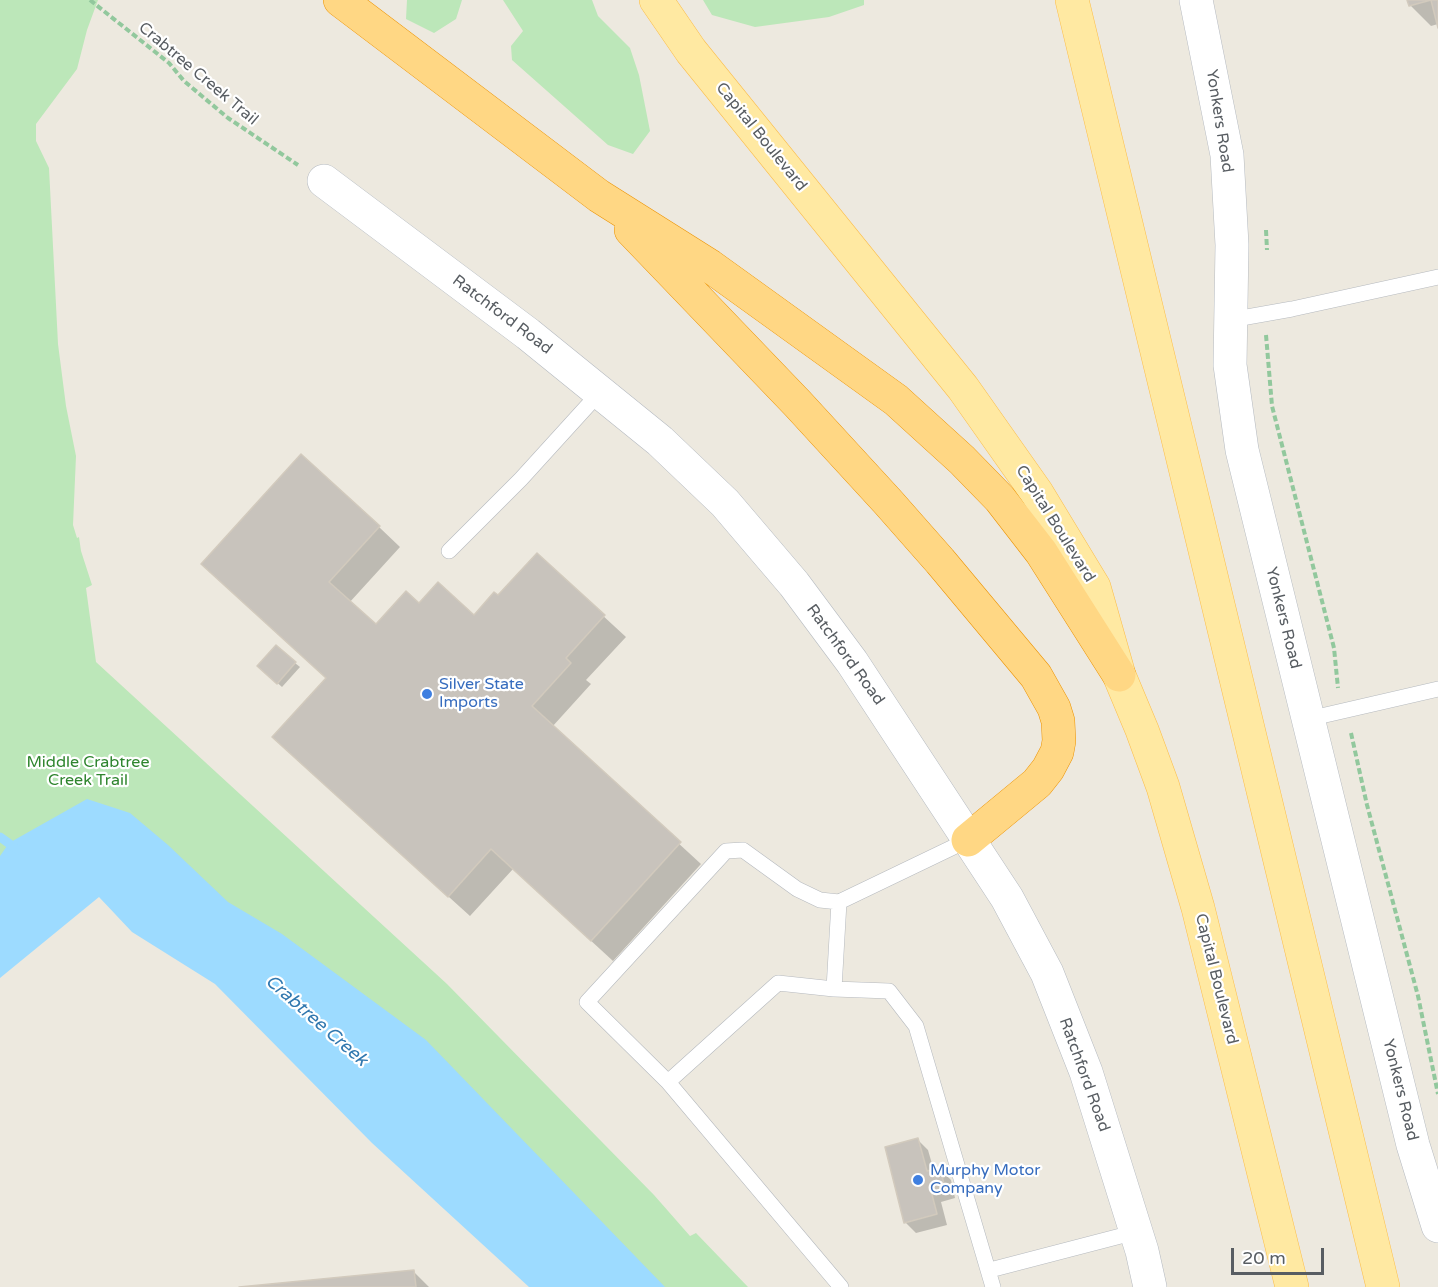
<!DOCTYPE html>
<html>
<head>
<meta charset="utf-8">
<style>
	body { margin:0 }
	#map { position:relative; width:1438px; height:1287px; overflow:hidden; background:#ede9df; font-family:"Varela Round",sans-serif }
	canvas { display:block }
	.scale { position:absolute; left:1231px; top:1248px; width:93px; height:27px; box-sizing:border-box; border:3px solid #585d62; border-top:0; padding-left:8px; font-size:18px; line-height:21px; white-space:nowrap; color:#585d62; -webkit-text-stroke:4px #fff; paint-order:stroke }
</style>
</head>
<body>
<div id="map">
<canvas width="1438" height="1287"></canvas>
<div class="scale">20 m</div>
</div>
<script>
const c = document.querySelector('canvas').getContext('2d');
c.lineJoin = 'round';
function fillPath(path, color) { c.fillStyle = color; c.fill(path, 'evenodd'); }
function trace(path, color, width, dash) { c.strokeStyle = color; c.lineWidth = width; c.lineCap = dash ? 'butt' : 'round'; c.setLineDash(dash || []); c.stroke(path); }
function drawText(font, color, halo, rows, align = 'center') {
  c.font = font + ' "Varela Round",sans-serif'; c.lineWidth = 4.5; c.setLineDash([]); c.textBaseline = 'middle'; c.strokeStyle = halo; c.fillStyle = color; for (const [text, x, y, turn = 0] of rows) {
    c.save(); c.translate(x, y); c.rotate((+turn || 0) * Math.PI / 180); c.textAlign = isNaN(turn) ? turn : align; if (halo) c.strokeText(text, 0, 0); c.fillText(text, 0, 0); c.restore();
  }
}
fillPath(new Path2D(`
	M0 0H98L87 30 77 69 36 124V141L49 168 58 344 66 406 76 456 73 525 77 538 79 537 81 551 92 585 86 588 96 662 447 984 654 1195 690 1236 696 1233 748 1287H594L112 859 0 972Z
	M407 0H462L456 19 434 33 406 19Z
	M503 0H592L598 16 630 48 639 75 650 131 633 154 608 145 512 60 511 46 523 31Z
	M703 0H864V5L829 17 755 27 712 15Z`), '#bce7b9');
fillPath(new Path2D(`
	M87 799 130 813 168 845 228 902 282 934 426 1040 665 1287H529L372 1143 215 984 132 932 99 897 0 978V856L9 843Z`), '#9ddbff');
fillPath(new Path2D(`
	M1409 0H1438V24L1431 26 1410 5Z
	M379 527 400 547 349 603 376 627 419 605 474 617 498 597 537 555 626 637 586 680 591 684 552 727 701 864 613 961 513 869 470 916 295 758 328 679 224 585Z
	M295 663 300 667 282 687 264 671Z
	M918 1140 928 1150 934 1171 940 1169 951 1180 955 1198 941 1202 947 1225 916 1233 905 1222Z
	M414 1272 429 1287H255Z`), '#0003');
trace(new Path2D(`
	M0 837 18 850`), '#9ddbff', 9);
const building = new Path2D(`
	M1407 0H1438V28L1431 0 1409 6Z
	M301 454 380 526 329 582 376 624 406 591 419 603 438 582 474 615 494 592 498 595 537 553 605 615 566 658 571 663 532 706 681 842 591 941 491 849 448 897 272 737 326 678 201 564Z
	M276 645 296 662 277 684 257 666Z
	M918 1138 927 1171 940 1168 945 1188 931 1191 937 1214 904 1223 885 1147Z
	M414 1270 416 1287H239Z`);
fillPath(building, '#c8c3bc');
trace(building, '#d2cabd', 1.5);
const lane = new Path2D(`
	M1230 320 1292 309 1438 277
	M449 551 521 479 601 391
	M1308 719 1438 689
	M834 989 839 902
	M668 1082 587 1002 726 851 743 850 797 889 820 900 839 902 968 840
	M990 1270 1136 1232
	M841 1287 668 1082 778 983 834 989 889 991 916 1026 993 1287`);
const secondary = new Path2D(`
	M1196 0 1227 155 1232 245 1230 365 1242 450 1413 1145 1438 1226
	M324 181 528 334 660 441 725 503 794 584 852 662 1007 898 1047 973 1086 1072 1142 1251 1150 1287`);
const primary = new Path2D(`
	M656 0 691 51 963 388 1037 493 1094 587 1119 675 1142 730 1163 787 1198 908 1292 1287
	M1072 0 1383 1287`);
const highway = new Path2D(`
	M340 0 599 196 710 266 896 400 962 460 1000 499 1041 552 1119 675
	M631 230 798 404 888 502 940 561 1036 676 1054 708 1058 721 1059 741 1057 752 1048 769 1037 783 968 840`);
trace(lane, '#b5b9be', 16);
trace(secondary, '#b5bac0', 34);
trace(primary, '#fcbd49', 34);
trace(highway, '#ec9200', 34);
trace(new Path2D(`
	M90 0 169 63 184 81 228 118 298 165
	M1266 230 1267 250
	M1266 335 1272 406 1334 648 1338 688
	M1351 733 1367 805 1418 996 1438 1094`), '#92c89d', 4, [6, 3]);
trace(lane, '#fff', 15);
trace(secondary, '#fff', 33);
trace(primary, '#ffe9a2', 33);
trace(highway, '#ffd784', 33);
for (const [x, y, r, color] of [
	[427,694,6,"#3f7fe0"],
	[918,1180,6,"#3f7fe0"]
]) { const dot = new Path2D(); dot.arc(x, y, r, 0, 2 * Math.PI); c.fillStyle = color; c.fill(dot); trace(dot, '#fff', 2); }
drawText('16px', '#585d62', '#fff', [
	["Crabtree Creek Trail",198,74,40],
	["Yonkers Road",1219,121,81],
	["Capital Boulevard",761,137,51],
	["Ratchford Road",502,315,37],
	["Capital Boulevard",1055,524,58],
	["Yonkers Road",1283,618,76],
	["Ratchford Road",845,655,54],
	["Capital Boulevard",1216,979,76],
	["Ratchford Road",1084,1075,70],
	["Yonkers Road",1400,1090,76]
]);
drawText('16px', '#366cbe', '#fff', [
	["Silver State",439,685],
	["Imports",439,703],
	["Murphy Motor",930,1171],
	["Company",930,1189]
], 'left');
drawText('16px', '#2f852e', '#fff', [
	["Middle Crabtree",88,763],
	["Creek Trail",88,781]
]);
drawText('italic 18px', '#3178af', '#fff', [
	["Crabtree Creek",316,1021,41]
]);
</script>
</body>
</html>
